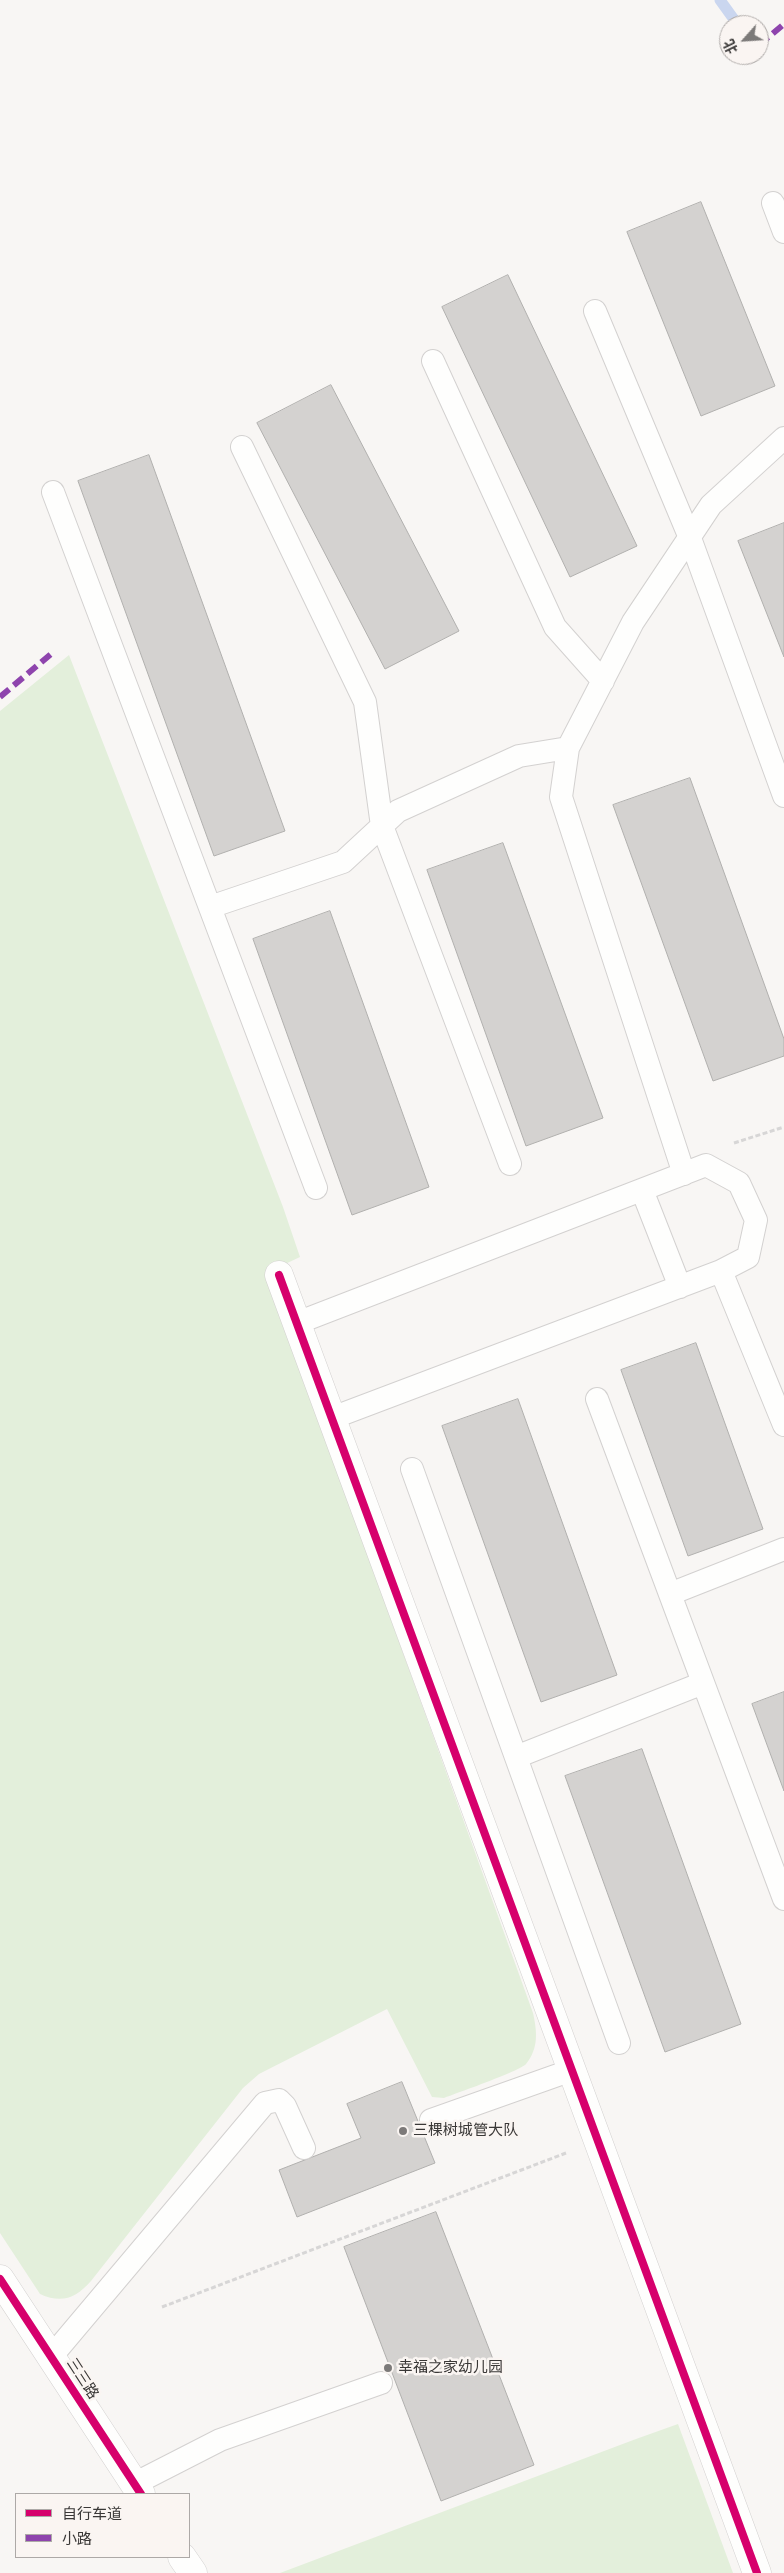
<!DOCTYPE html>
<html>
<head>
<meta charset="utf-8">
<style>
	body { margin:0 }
	#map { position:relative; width:784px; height:2573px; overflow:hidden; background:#f8f6f4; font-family:"Varela Round","Noto Sans SC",sans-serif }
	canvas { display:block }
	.legend { position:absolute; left:15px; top:2493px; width:175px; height:65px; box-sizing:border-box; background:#faf5f2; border:1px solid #ada9a7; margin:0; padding:6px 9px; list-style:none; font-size:15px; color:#3a3837 }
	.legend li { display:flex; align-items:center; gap:10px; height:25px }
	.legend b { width:25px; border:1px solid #ada9a7 }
	.north { position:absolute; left:719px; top:15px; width:50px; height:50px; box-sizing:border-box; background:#faf5f2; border:1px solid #ada9a7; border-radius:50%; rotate:244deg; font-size:14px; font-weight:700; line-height:20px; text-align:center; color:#3a3837 }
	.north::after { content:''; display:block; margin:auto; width:18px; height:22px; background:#7c7a79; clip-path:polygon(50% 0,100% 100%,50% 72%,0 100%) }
</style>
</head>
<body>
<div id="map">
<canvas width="784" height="2573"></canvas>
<ul class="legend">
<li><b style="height:6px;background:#d6006c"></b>自行车道</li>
<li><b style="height:6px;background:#8e44ad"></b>小路</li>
</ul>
<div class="north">北</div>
</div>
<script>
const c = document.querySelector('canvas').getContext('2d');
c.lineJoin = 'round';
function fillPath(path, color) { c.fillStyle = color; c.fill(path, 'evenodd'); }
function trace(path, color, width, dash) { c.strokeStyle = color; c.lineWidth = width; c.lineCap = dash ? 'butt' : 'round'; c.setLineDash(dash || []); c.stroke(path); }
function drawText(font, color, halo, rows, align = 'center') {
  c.font = font + ' "Varela Round","Noto Sans SC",sans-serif'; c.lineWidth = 5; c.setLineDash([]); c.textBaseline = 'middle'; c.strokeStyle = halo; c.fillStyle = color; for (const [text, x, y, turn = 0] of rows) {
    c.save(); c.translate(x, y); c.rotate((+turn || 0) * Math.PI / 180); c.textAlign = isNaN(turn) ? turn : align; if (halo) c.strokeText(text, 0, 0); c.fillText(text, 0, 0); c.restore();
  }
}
fillPath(new Path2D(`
	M69 655 283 1207 300 1257 266 1273 533 2013C537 2031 539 2048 526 2064 520 2071 457 2093 444 2098L432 2097 387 2009 259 2074 243 2088 91 2281C76 2298 62 2304 40 2294L0 2233V711Z
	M678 2424 733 2573H280L636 2439Z`), '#e3efdb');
trace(new Path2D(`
	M720 0 738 25`), '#cad6ef', 11);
const building = new Path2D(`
	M701 202 775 386 701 416 627 232Z
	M508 275 637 546 570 577 442 307Z
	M331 385 459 631 385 669 257 423Z
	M149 455 285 831 214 856 78 481Z
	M784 523V657L738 541Z
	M690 778 784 1039V1056L713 1081 613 805Z
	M503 843 603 1118 526 1146 427 870Z
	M330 911 429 1187 352 1215 253 939Z
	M696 1343 763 1529 688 1556 621 1370Z
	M518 1399 617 1675 541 1702 442 1426Z
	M784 1692V1791L752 1704Z
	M642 1749 741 2024 665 2052 565 1776Z
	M402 2082 435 2163 297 2217 279 2170 361 2138 347 2104Z
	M436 2212 534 2465 441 2501 344 2247Z`);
fillPath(building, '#d4d2d0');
trace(building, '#b1b0ae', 1);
const lane = new Path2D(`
	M773 203 784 232
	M595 311 690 538 784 796
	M433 361 555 627 603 681
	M242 447 365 702 382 826 510 1164
	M53 492 316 1188
	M210 907 343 862 398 811 519 756 568 748
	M684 1174 561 797 568 748 633 622 711 505 784 438
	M642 1190 680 1287
	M721 1271 784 1425
	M297 1323 706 1165 739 1183 756 1220 748 1257 721 1271 332 1418
	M597 1399 784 1899
	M412 1469 619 2043
	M670 1594 784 1549
	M516 1757 703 1683
	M431 2120 572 2070
	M51 2357 265 2103 279 2100 285 2106 304 2148
	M134 2484 220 2440 381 2383`);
const street = new Path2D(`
	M279 1275 757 2573
	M0 2279 141 2494
	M182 2557 193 2573`);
trace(lane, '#d3d1d0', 24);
trace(street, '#d3d1d0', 29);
trace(new Path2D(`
	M734 1143 784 1127
	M162 2307 566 2153`), '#d7d6d6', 3, [5, 2.5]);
trace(lane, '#fefefd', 22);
trace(street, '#fefefd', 28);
trace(new Path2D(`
	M759 45 784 24
	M745 57 747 55
	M0 697 51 654`), '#8e44ad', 6, [12, 6]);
trace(new Path2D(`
	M279 1275 757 2573
	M0 2279 141 2494`), '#d6006c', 8);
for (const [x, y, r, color] of [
	[403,2131,5,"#7c7a79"],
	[388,2368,5,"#7c7a79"]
]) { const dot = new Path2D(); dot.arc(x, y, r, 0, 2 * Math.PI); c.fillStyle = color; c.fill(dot); trace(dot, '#faf5f2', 2); }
drawText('15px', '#3a3837', '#faf5f2', [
	["三棵树城管大队",413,2131],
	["幸福之家幼儿园",398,2368]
], 'left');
drawText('15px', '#3a3837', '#faf5f2', [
	["三三路",82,2379,57]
]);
</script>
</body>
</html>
